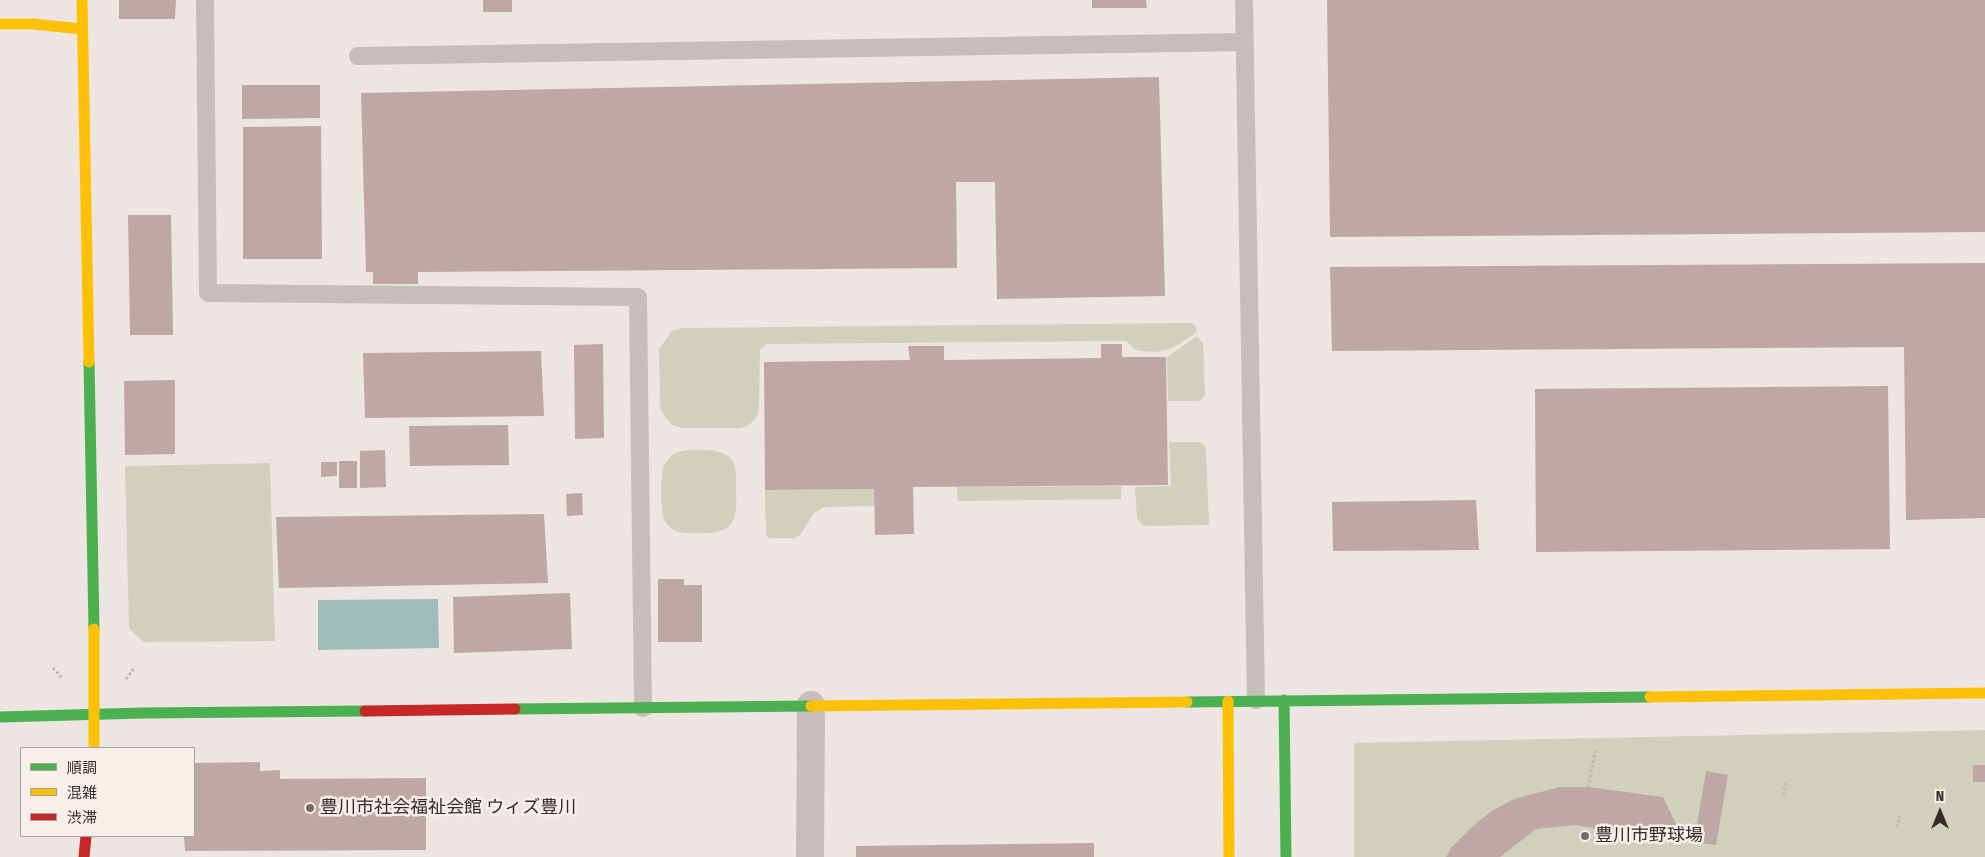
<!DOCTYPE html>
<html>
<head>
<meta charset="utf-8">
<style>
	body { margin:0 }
	#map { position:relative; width:1985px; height:857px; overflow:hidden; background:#ece5e2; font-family:"Fira Sans Condensed","Noto Sans JP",sans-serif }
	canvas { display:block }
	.legend { position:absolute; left:20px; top:747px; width:175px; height:90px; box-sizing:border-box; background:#f8efea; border:1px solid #aaa19d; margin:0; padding:6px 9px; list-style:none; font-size:15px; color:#352b29 }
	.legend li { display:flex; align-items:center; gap:10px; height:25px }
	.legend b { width:25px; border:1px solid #aaa19d }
	.north { position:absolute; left:1915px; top:787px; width:50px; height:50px; -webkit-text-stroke:4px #f8efea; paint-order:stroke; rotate:0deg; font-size:14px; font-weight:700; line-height:20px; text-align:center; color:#352b29 }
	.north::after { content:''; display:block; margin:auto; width:18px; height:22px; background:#352b29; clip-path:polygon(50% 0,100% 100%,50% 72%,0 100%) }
</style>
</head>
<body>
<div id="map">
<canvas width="1985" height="857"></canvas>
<ul class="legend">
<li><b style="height:6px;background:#4caf50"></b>順調</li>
<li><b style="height:6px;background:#ffc107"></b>混雑</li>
<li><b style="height:6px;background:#c62828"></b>渋滞</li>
</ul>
<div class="north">N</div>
</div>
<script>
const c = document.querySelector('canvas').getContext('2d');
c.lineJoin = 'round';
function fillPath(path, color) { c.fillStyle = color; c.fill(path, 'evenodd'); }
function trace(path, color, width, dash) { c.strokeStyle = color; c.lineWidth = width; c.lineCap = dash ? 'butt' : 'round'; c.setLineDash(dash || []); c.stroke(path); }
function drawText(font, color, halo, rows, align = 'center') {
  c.font = font + ' "Fira Sans Condensed","Noto Sans JP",sans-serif'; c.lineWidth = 5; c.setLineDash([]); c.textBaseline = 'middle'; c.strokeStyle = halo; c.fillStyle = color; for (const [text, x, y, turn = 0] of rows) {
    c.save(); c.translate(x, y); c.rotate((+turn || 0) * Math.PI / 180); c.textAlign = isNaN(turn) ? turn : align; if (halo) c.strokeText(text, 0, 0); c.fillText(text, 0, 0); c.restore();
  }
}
fillPath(new Path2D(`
	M1191 323 1196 326 1197 332C1173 349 1166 355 1135 350L1126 341 767 344 760 350 759 407 757 417 750 424 741 428H683L672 425 665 417 660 408 659 349 672 331 681 328Z
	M1197 336 1203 343 1205 395 1202 399 1198 401H1168L1167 357Z
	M1169 442H1201L1206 448 1209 525 1143 526 1137 518 1135 487 1171 486Z
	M711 450C719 452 726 453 732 460 737 467 736 481 736 490 737 516 737 533 705 533 696 533 687 534 678 532 674 530 669 526 666 523 660 514 660 476 664 466 665 462 670 457 674 454 684 448 700 450 711 450Z
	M270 463 275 641 143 642 129 628 125 466Z
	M1121 486V499L958 501 957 487Z
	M874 489V506L824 507 814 513 800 535 794 538H769L766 535 765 490Z
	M1985 730V857H1354V743Z`), '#d0d0bd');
fillPath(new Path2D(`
	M438 599 439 648 318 650V600Z`), '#a0bcb7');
fillPath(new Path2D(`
	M119 0H176L175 19H119Z
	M483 0H512V12H483Z
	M1092 0H1146L1147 8H1092Z
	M1327 0H1985V232L1330 237Z
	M1159 77 1165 296 997 299 995 182H956L957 268 418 272V284H373V272H366L361 93Z
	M242 85H320V118L242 119Z
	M321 126 322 259H243V127Z
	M128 215H171L173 335H130Z
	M1985 263V518L1906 520 1904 347 1332 351 1330 267Z
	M603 344 604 438 575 439 574 345Z
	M1101 344H1122V357H1166L1168 485 913 487 914 534 875 535 874 489 765 490 764 362 910 360 908 346H944V360L1101 358Z
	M541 351 544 416 365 418 363 353Z
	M175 380V454L125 455 124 381Z
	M1888 386 1890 549 1536 552 1535 389Z
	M508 425 509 465 410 466 409 426Z
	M385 450 386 487 360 488V451Z
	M339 461H357V488H339Z
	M321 462H337V476L321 477Z
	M582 493 583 515 567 516 566 494Z
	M1476 500 1479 550 1333 551 1332 502Z
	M544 514 548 583 279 588 276 517Z
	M658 579H684V585H702V642H658Z
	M570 593 572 649 454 653 453 597Z
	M260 762V771L280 770V779L426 778V850L185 851 184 836H194V763Z
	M1973 765H1985V782H1973Z
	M1706 771 1728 775 1716 845 1694 842Z
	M1560 787H1588L1663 797 1685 843 1575 825 1536 829 1500 857H1446L1451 848 1470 829 1490 812 1514 799Z
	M1094 843V857H856V846Z`), '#bea7a5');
trace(new Path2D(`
	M53 668 62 678
	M126 679 135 667
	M1588 787 1596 748
	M1783 795 1787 780
	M1897 827 1900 816`), '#beb6b3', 3, [2.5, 2.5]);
trace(new Path2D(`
	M205 0 208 293 638 297 643 708
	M1244 0 1256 700
	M358 56 1244 42`), '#c5bebb', 18);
trace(new Path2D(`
	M810 857 811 705`), '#c5bebb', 28);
trace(new Path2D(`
	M89 362 94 629
	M1284 700 1286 857
	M1187 702 1650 697
	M515 709 811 706
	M0 717 143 713 365 711`), '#4caf50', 11);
trace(new Path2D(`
	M82 0 89 362
	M0 24H33L82 29
	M94 629V748
	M1650 697 1985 693
	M1228 701 1229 857
	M811 706 1187 702`), '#ffc107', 11);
trace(new Path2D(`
	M365 711 515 709
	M84 857 86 836`), '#c62828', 11);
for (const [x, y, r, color] of [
	[310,808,5,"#756c6a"],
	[1585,836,5,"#756c6a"]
]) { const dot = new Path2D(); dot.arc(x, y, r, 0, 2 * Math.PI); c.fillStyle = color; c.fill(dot); trace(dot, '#f8efea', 2); }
drawText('18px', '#352b29', '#f8efea', [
	["豊川市社会福祉会館 ウィズ豊川",320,808],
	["豊川市野球場",1595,836]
], 'left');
</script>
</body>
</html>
